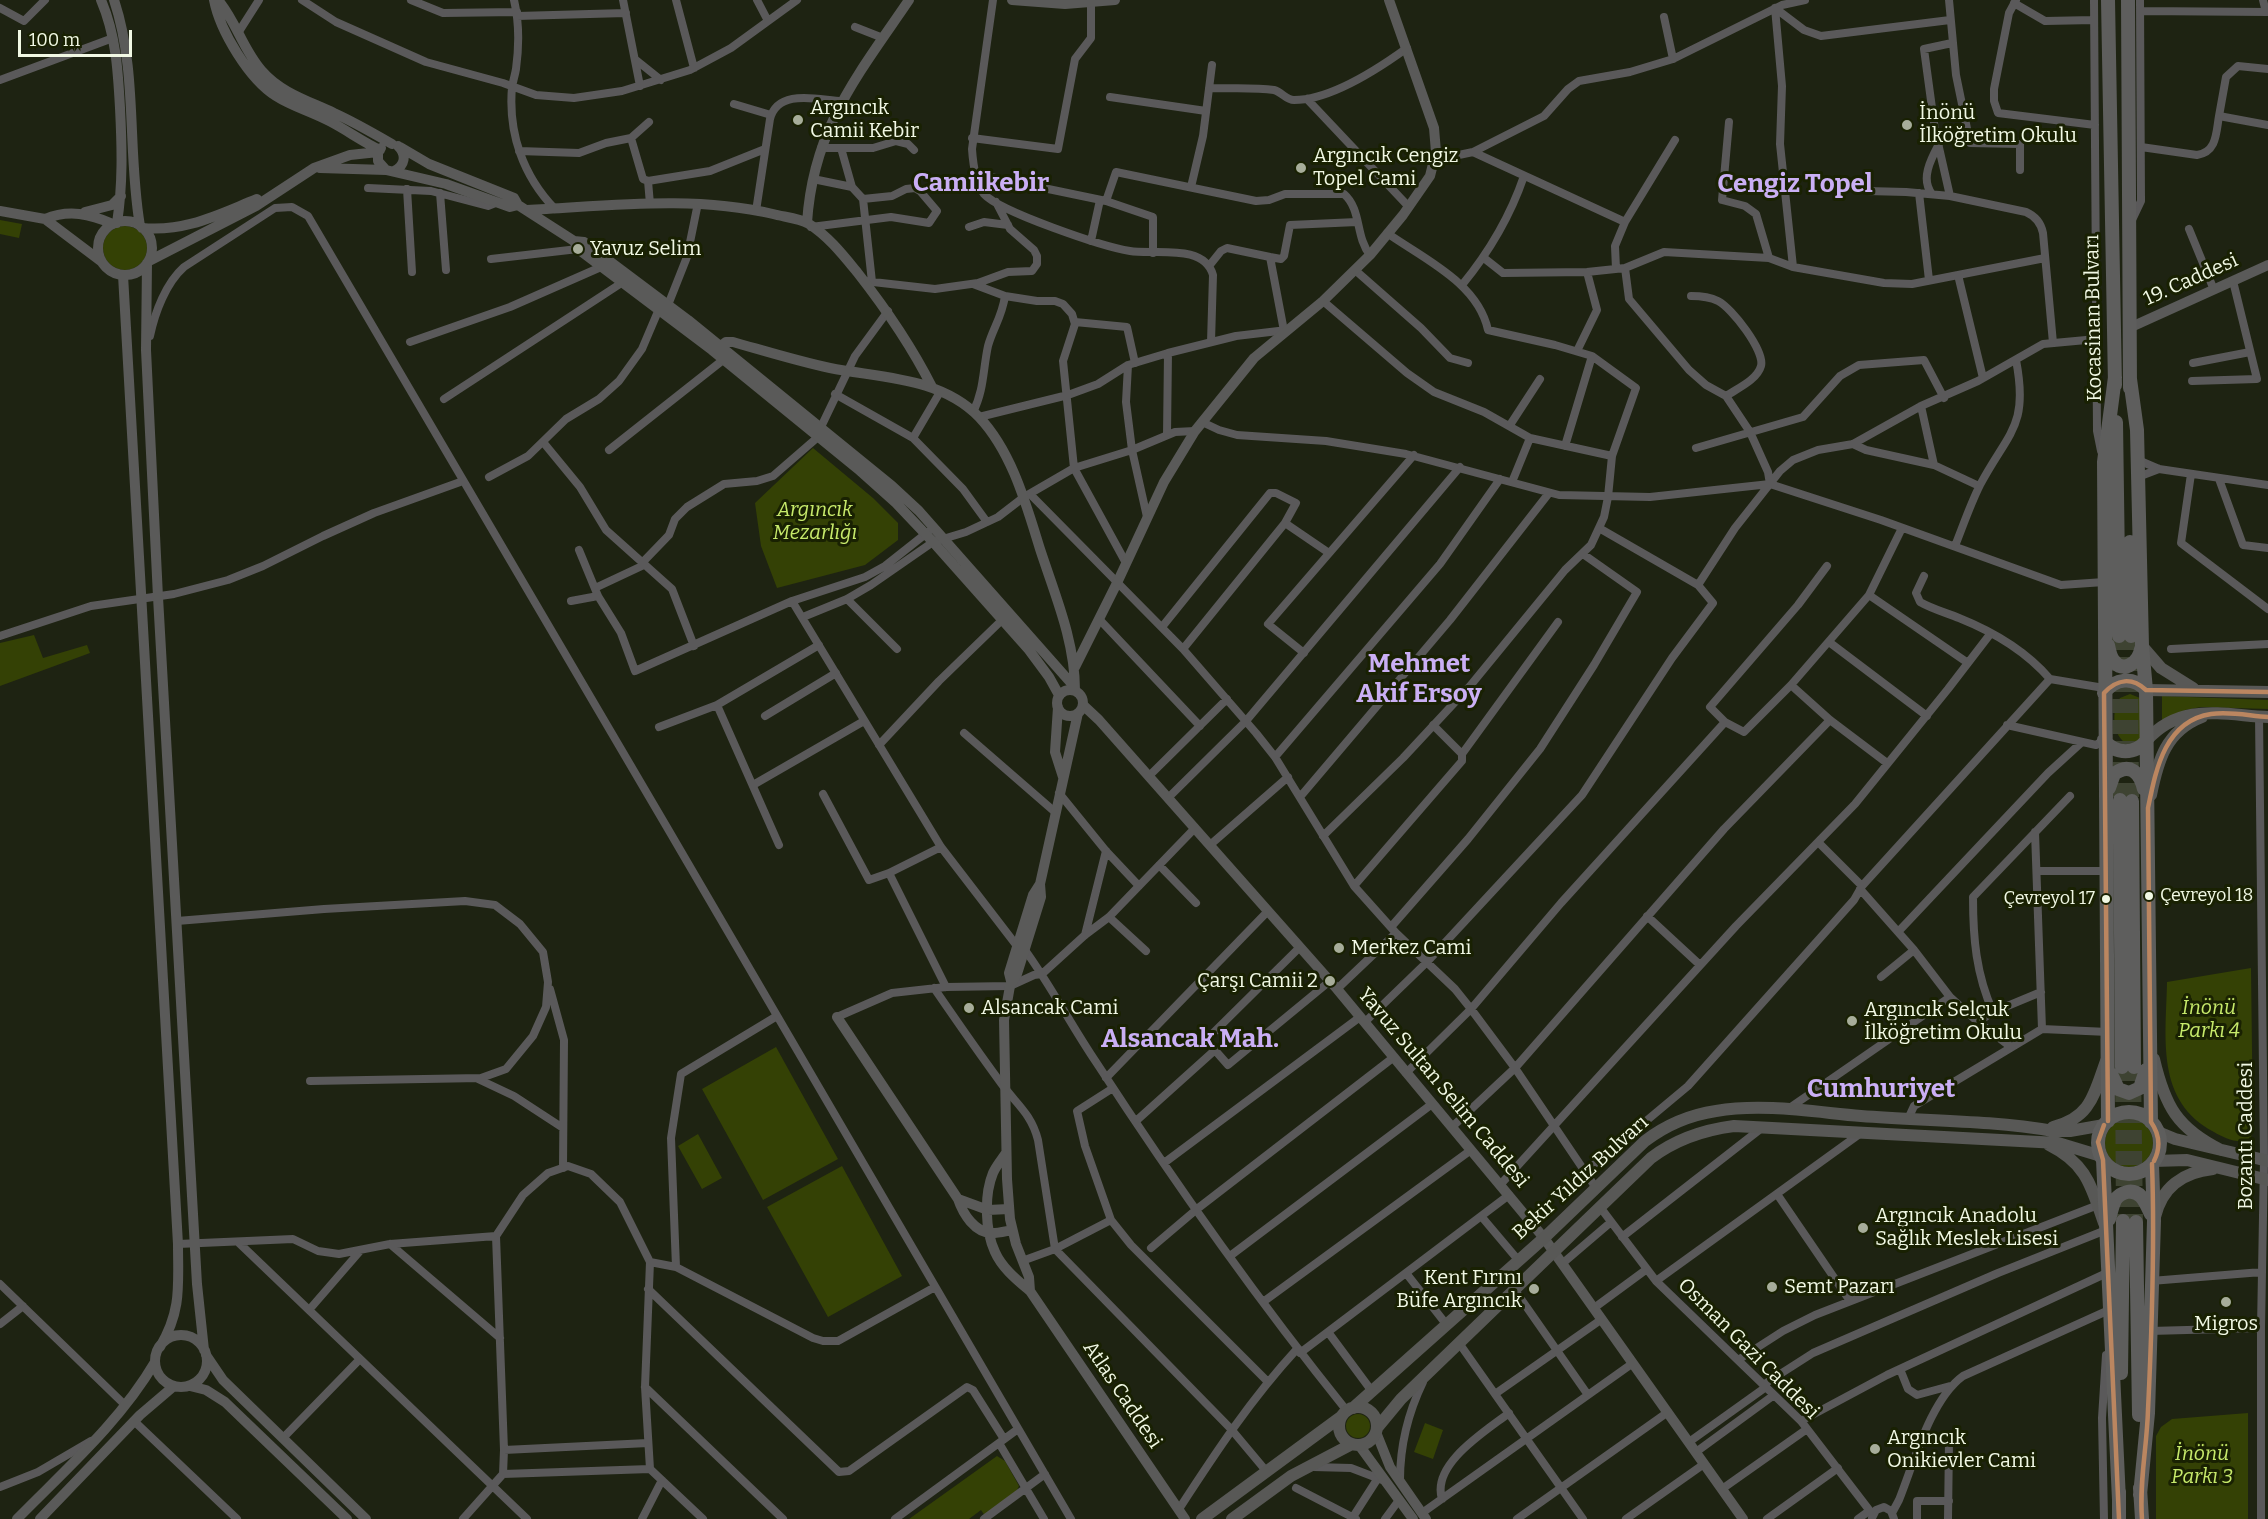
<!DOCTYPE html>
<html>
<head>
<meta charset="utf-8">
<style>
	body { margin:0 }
	#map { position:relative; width:2268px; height:1519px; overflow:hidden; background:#1e2312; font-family:Bitter,serif }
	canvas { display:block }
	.scale { position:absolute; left:18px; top:30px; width:114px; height:27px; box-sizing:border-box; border:3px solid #f1f8e4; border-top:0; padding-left:8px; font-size:18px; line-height:21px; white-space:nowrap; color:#f1f8e4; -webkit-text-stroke:4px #192102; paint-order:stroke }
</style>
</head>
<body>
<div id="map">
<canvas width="2268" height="1519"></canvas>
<div class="scale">100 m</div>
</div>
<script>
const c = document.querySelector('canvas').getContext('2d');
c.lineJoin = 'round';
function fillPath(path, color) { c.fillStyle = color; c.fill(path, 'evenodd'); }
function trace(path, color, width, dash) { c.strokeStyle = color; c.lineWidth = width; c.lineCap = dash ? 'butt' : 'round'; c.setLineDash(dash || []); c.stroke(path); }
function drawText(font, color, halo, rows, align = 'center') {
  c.font = font + ' Bitter,serif'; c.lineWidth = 6; c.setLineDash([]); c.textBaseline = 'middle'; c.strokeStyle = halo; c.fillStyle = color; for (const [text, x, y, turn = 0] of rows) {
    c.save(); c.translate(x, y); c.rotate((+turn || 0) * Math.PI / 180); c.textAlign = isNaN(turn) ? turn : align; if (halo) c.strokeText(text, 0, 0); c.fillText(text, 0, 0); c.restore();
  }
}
fillPath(new Path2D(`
	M0 220 22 224 19 238 0 234Z
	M103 248a22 22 0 1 1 44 0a22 22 0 1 1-44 0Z
	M813 448 873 498 898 523V540L865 565 777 588 761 546 755 503Z
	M34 635 43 658 87 645 90 653 0 686V643Z
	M2130 694 2140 698 2146 735 2131 745C2113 741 2110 712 2120 698Z
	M2162 696 2268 700V709L2201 707 2185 710 2162 723Z
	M2251 968 2253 1132 2250 1139C2239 1145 2224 1138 2214 1132 2155 1101 2166 1038 2167 982Z
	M776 1047 838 1159 763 1200 702 1089Z
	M2105 1143a24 24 0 1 1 48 0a24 24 0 1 1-48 0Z
	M698 1134 722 1178 702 1189 678 1146Z
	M842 1166 902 1276 828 1317 767 1207Z
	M2248 1413V1519H2156V1436L2161 1427 2172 1419Z
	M1346 1426a12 12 0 1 1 24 0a12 12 0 1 1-24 0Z
	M1425 1423 1443 1430 1433 1459 1414 1452Z
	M997 1456 1005 1461 1019 1486 1017 1490 985 1516 981 1510 969 1519H909Z`), '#344105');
trace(new Path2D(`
	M2119 636 2120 800
	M2131 636 2132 801
	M2122 1067 2123 1221
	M2134 1067 2136 1222`), '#3e4332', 14, [14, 7]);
trace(new Path2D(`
	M302 0 336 22 426 62 503 83 536 95 574 98 622 91 690 70 731 48 797 0
	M411 0 443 13 517 12
	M514 0C519 21 519 47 516 69 515 75 513 81 512 87 508 133 523 176 555 209
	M623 0 640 86
	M676 0 694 68
	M757 0 768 21
	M993 0 972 149C973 164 975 182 984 194 1000 212 1104 247 1130 251 1155 255 1204 243 1213 275L1211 342
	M1949 0 1956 75 1970 143 2020 144V170
	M2016 0 2009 13 1994 89V101L1998 113 2095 125
	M2094 0 2097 431 2101 451
	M2263 0 2266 12
	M2014 3 2045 21 2094 20
	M0 8 24 21 45 0
	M1775 8 1782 86 1780 144 1793 267
	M1775 8 1804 30 1821 36 1950 20
	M2140 11 2268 12
	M517 16 626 13
	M1664 17 1673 59
	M855 27 883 38
	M238 33 259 0
	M636 60 661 80
	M2268 69 2238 66 2226 77 2219 116 2268 125
	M0 80 113 38
	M1209 88C1230 89 1253 87 1274 90 1282 92 1286 100 1294 100 1331 100 1378 69 1407 48
	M1110 97 1206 111
	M1307 99 1409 207
	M734 104 771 115
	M1729 122 1722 200 1745 206 1756 214 1769 258 1793 267 1884 283 1912 284 2045 258
	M631 138 643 179 648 181 650 204
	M972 138 1058 149 1075 59 1091 38V3
	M2141 147 2197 155C2217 152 2216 133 2219 116
	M821 148H873L896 141 908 144 914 150
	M841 148 852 187 863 199 872 282
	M519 151 579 153 606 143 631 138 649 122
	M1473 152 1544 116 1568 89 1579 81 1630 72 1673 59 1782 5 1805 0
	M1435 160 1473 152 1625 222
	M976 174 1106 201 1153 217V253
	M813 179 852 187
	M648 181 710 171 765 149
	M1191 187 1203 136 1212 65
	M368 188 431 191 488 206 498 202
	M407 189 412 272
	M1867 191 1906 192 1950 196 2026 212C2035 216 2041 223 2043 233L2053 343
	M440 193 446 270
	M1919 193 1929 280
	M1932 194C1920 179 1931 159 1939 144
	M1950 196 1935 130 1924 49 1952 43
	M1106 201 1116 172 1256 201 1269 200 1285 194H1344C1362 210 1355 236 1370 255
	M756 211 770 119C778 88 818 100 842 101
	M2132 220 2141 201 2140 0
	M811 227 891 217 929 223 937 211 920 191 915 188 906 189 892 196 863 199
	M969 227 984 222 1008 225
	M2189 229 2214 290
	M1091 241 1100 200
	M1270 257 1281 259 1284 256 1290 225 1357 222
	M1484 258 1503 273 1587 272 1625 268 1664 252 1769 258
	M491 259 578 249
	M1209 266 1221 251 1227 248 1270 257 1284 331
	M1625 268 1629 299 1689 370 1706 385 1726 396 1750 432 1768 472 1770 484
	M1616 269 1615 246 1625 222 1675 140
	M1355 270 1421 328 1450 358 1468 363
	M1958 275 1983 378
	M864 281 935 289 978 283 1008 272 1032 271 1037 264V256L1034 250 1010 229 996 202
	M973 284 1005 296 1037 301H1055L1063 304 1072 314 1075 324 1063 361 1074 468 1126 563
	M1462 285C1490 251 1510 217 1524 176
	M1691 296C1700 296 1710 297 1718 301 1732 308 1765 351 1761 366 1757 380 1738 388 1726 396
	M1323 301 1407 373 1434 392 1484 412 1530 438 1612 456
	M668 305 687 257 698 203
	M1075 322 1127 327 1135 363
	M150 336C155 312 166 283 184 267L275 208 292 207 308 216C564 649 817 1085 1071 1519
	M410 342 510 307 601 267
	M1577 351 1597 310 1587 272
	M2193 363 2250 352
	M1128 365 1126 402 1132 450 1147 517
	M2192 381 2257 379 2233 281
	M835 394 913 438 963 489 987 522
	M444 399 623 282
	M1921 406 1934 465
	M973 412C984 391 983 369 988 346 993 328 1002 317 1005 296
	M979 417 1068 395 1098 384 1128 365 1168 353 1236 336 1287 330
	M1202 422 1219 430 1237 435 1326 441 1406 454 1559 495 1650 497 1770 484 1881 520 2061 585 2104 582
	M1510 425 1540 379
	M821 427 855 356 888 311
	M1167 435 1168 353
	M913 438 940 392
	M543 442 580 487 606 530 672 589 694 646
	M1853 444 1866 450 1934 465 1979 486
	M1565 446 1592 356
	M1696 448 1803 417 1840 376 1859 365 1924 360 1944 398
	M609 450 723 360
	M2138 460 2159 469 2268 485
	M2191 474 2181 543 2268 609
	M489 477 528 456 566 419 599 399 619 381 642 349 659 309
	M2138 477 2159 469
	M2219 479 2243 545 2268 548
	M1512 482 1530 438
	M1030 494 1183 649 1256 733 1275 757 1354 886 1396 933 1455 989 1471 1009 1515 1068 1596 1188
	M1955 546C1963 526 1970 505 1980 485 2008 432 2029 427 2016 360
	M579 550 598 596 621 633 635 671 792 601 865 577 885 566 928 532
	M642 563 669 535 675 519 687 507 724 484 757 481 773 476 818 437
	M1827 566 1798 605 1710 707 1725 722 1744 732 1791 685 1869 595 1902 528
	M1924 576 1916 593 1920 602C1932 609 1947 613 1959 618 1994 632 2025 650 2050 679
	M1698 585 1735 528 1780 471 1793 460 1818 450 1853 444 1921 406 1978 381 2043 344 2097 339
	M595 588 644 565
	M1869 595 1968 663
	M847 599 897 649
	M571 601 598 596
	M792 601 941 847 1017 946
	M803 617 847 599 871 585 933 542 966 532 998 517 1024 497 1074 468 1132 450 1175 432 1195 431
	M1099 619 1200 726
	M1162 627 1270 493H1276L1296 503 1285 523
	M0 636 91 606 174 594 228 580 263 566 323 536 374 513 463 481
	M1829 642 1927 716
	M1183 649 1285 523 1329 553
	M2171 649 2268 644
	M1304 653 1268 624 1414 455
	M1791 685 1830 720 1887 763
	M765 716 836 673
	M2259 716 2264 1160 2261 1328V1519
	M2007 725 2096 745 2104 740
	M659 727 717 705
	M964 733 1055 812
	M879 745 939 681 1002 620
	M1462 754 1558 622
	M1275 757 1440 564 1500 479
	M1149 776 1227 699
	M753 785 864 721
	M1059 793 1106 851 1139 886
	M823 794 869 880 889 873
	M1300 797 1450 620 1549 493
	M1168 798 1246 721 1460 467
	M2035 832 2042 1029
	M1323 836 1403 758 1470 686 1565 570 1591 545 1604 517 1608 497 1612 456 1636 388 1592 356 1555 345 1488 330C1478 283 1424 259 1387 233
	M1818 842 1862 886
	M779 845 717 705 819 645
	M1210 845 1288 777
	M941 847 889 873 946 987
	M1159 865 1196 903
	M2037 871H2106
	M1354 886 1462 761V754L1433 725
	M1860 889 1914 950 1950 997 1978 1022 2011 1047
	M1647 916 1700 965
	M1109 917 1146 951
	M177 921 324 909 465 901 495 905 520 924 543 952 548 982 546 1007 533 1036 506 1069 481 1078 310 1081
	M1391 927 1468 839 1540 749 1594 665 1637 592 1583 554
	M1898 932 2048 773 2082 742
	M1085 935 1106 851
	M1300 947 1206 1040 1228 1065 1330 981
	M1025 950C1051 986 1071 1025 1096 1062 1174 1182 1257 1299 1347 1411
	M1881 977 1914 950
	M934 988C956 1020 978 1052 1001 1083 1016 1104 1031 1113 1038 1140L1055 1249 1231 1429 1267 1472
	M550 989 564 1040 563 1168
	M1337 989 1396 933
	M1993 1012C1976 974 1973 938 1973 897L2070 796
	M837 1017 892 993 946 987 1010 986 1034 975 1042 974 1085 935 1109 917 1195 828
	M1365 1022 1427 962 1582 795 1672 658 1713 603 1698 585 1599 528
	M1978 1022 1993 1012 2041 992
	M1406 1073 1471 1009 1561 903 1725 722
	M1106 1078 1268 911
	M478 1079 514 1096 563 1128
	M1113 1088 1077 1111 1085 1146 1111 1220 1131 1245 1267 1381
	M1788 1109 1950 997
	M1908 1119 1914 1106 2042 1029 2108 1032
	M1136 1121 1215 1050
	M1452 1127 1515 1068 1724 829 1830 720
	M1164 1163 1360 1017
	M1585 1172 1688 1086 1854 900 1862 886 2050 679 2104 688
	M1500 1185 1736 926 1855 804 1948 689 1991 633
	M1777 1194 1850 1301
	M1600 1207 1656 1281 1801 1421 1873 1515
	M1481 1216 1519 1261
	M1622 1237 1763 1127
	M238 1242 527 1519
	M178 1244 293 1239 318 1251 339 1254 390 1244 496 1236
	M390 1244 500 1338
	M1151 1248 1197 1209 1394 1057
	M1230 1256 1432 1104
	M1022 1261 1055 1249 1111 1220
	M650 1262 676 1267 813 1338 823 1341H838L935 1287
	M1563 1263 1611 1222
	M676 1267 671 1138 681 1074 777 1016
	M1406 1273 1446 1324
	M1656 1281 1861 1133
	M2151 1281 2262 1272
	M0 1284 125 1405
	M648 1289 839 1472 849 1471 967 1387 973 1390 1004 1439
	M1514 1289 1588 1395
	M1263 1302 1471 1150
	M1594 1308 1647 1269
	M309 1310 361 1250
	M0 1324 23 1306
	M2150 1331 2261 1328
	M1328 1332 1371 1390
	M1459 1343 1583 1519
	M1300 1353 1509 1195
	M1738 1360 1783 1331 1815 1315 2098 1205
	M1900 1369 1908 1389 1917 1395 1950 1386
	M1763 1385 1813 1353 1998 1273 2106 1230
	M645 1387 783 1519
	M1495 1394 1602 1319
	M134 1421 237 1519
	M1801 1421 1887 1375 2109 1272
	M283 1438 360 1359
	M1689 1442 1766 1387
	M999 1443 1044 1519
	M504 1450 648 1443
	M1696 1452 1774 1395
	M1313 1467 1351 1468 1385 1481
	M503 1474 650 1469
	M1400 1480C1400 1446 1408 1413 1423 1382
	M0 1487 38 1472 91 1441
	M1296 1488 1356 1519
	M1722 1489 1807 1429
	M1442 1499C1431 1464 1486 1431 1509 1413
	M1179 1509C1216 1452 1251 1399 1297 1349
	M1422 1513 1633 1363
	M1892 1513 1899 1500C1914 1463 1930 1400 1963 1376L2109 1310V1313
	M1353 1517 1378 1478
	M1872 1518 1876 1510 1884 1507 1891 1511 1894 1519
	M463 1519 503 1474 504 1450 496 1236 523 1195 548 1173 568 1166 591 1174 620 1202 650 1262 645 1387 650 1469 703 1519
	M642 1519 662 1480
	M895 1519 1018 1429
	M984 1519 1045 1474
	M1385 1519 1399 1500
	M1517 1519 1668 1412
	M1626 1519 1704 1464
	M1767 1519 1838 1468
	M1858 1519 1869 1511
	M1917 1519V1501H1949
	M1948 1519 1949 1441
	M2104 1519 2102 1418 2106 1355`), '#5a595a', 8);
trace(new Path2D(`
	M101 0C116 35 118 71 120 108 122 147 123 184 117 223
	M114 0C138 72 127 151 140 226
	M214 0C220 31 249 79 276 96 293 107 313 112 331 122 348 131 363 142 380 150
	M218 0C236 21 243 50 262 71 281 93 309 101 334 113 354 122 373 133 392 144
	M1012 0 1065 4 1115 0
	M400 147 429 164 514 198 518 205 574 241 584 242 688 320 892 486 919 511 1071 683 1073 690
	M381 148 378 152V161L386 170 446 184 510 207 518 205
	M320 168 386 170
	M394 171C405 166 407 155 398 146
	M527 210C609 206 692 195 773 214 784 217 799 218 809 224 828 236 843 255 857 272 886 309 911 345 932 387
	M0 211 45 219 102 262
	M85 212 112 205 121 196
	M45 219C69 209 90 214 113 224
	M98 248a27 27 0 1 1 54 0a27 27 0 1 1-54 0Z
	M807 223C813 128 858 75 909 0
	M142 228C186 232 217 215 257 199
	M574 241 578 249 712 350 858 469 896 503 933 542 1029 650 1049 677 1059 695
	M149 261 256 206 314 168 350 155 378 152
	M147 263 146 350 158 597 197 1284 204 1350
	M123 275 178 1244C178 1285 182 1310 160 1347
	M2129 328 2268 265
	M721 346 726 342H733C765 351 797 361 830 368 881 378 940 377 979 417 1012 452 1026 504 1040 549 1055 595 1075 641 1075 690
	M1075 667 1117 583 1164 482 1195 431 1254 358 1323 301 1370 255 1403 215 1430 176 1436 152 1434 128 1389 0
	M1057 703a13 13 0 1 1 26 0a13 13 0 1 1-26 0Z
	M1083 705 1099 720 1337 989 1544 1238 1743 1519
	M1058 707 1055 752 1063 777
	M1011 981 1009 973 1033 895 1040 884
	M837 1017 958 1199C963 1214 975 1233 992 1233 999 1233 1006 1231 1012 1230
	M1006 1153C1002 1159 996 1166 993 1173 984 1195 985 1231 995 1252 1002 1268 1017 1280 1030 1291L1185 1519
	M958 1199 988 1210 1009 1209
	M1030 1291 1029 1277 1016 1244 1010 1219 1007 1179 1004 1020 1010 986 1017 974 1041 897 1040 884 1078 713
	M155 1361a26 26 0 1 1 52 0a26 26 0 1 1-52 0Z
	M206 1355 223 1380 366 1519
	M190 1386 206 1390 225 1402 347 1519
	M1376 1432 1390 1467 1426 1519
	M1359 1445 1413 1519
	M17 1519C65 1470 120 1422 155 1362
	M40 1519 140 1415 174 1386`), '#5a5a59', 10);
trace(new Path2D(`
	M2142 646 2161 668 2193 688
	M2146 690 2268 692
	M2147 740C2181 702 2223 715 2268 717
	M2151 795C2158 760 2166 731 2202 717
	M2154 1059C2165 1106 2177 1128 2221 1150
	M2053 1127C2091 1118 2094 1094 2106 1061
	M2158 1132 2175 1139 2268 1161
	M2049 1145C2087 1164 2091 1186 2104 1223
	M2154 1161 2187 1160 2268 1180
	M2155 1217C2162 1187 2183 1172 2213 1169
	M1339 1426a19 19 0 1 1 38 0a19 19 0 1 1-38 0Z
	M1353 1408 1544 1238 1645 1141C1666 1125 1689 1115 1716 1111 1763 1103 1814 1112 1861 1116 1925 1121 1990 1120 2053 1131H2070L2104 1125
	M1377 1428 1401 1399 1651 1158C1676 1139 1703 1130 1734 1126L2058 1143 2101 1156
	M1202 1519 1342 1416
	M1232 1519 1291 1476 1352 1444`), '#585856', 12);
trace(new Path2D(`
	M2108 0 2115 385
	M2128 0 2130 388
	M2130 379 2137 430 2142 646 2146 690 2151 1122
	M2116 422 2119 636
	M2130 542 2131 636
	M2108 645C2109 650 2110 656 2113 660 2123 675 2139 662 2141 649
	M2104 693C2115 678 2133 676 2146 690
	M2104 740C2116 755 2135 755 2147 740
	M2109 788 2114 774C2130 762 2140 773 2144 789
	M2120 800 2122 1067
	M2132 801 2134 1067
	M2111 1074 2118 1089 2129 1093 2140 1088 2146 1070
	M2098 1143a31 31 0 1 1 62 0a31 31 0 1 1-62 0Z
	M2108 1121 2104 462 2115 377
	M2103 1160 2119 1500
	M2109 1219C2111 1213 2112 1206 2115 1200 2118 1196 2122 1193 2127 1192 2141 1189 2146 1204 2151 1214
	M2136 1222 2139 1415
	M2121 1373 2123 1221
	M2140 1488 2142 1519
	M2119 1491V1519
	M2140 1495 2148 1413 2154 1221 2152 1164`), '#5e5e5d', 14);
trace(new Path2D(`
	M2108 1121 2104 693C2117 679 2132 677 2146 690L2268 692
	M2104 1125 2098 1142 2103 1160 2119 1519
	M2154 1161C2161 1147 2160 1135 2151 1122L2148 808C2156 769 2165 721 2211 714 2230 711 2250 716 2268 717
	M2142 1519C2139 1482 2147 1447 2148 1410 2152 1328 2155 1246 2152 1164`), '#bb8660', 4.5);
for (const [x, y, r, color] of [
	[798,120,6,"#a7ad9a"],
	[1907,125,6,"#a7ad9a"],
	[1301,168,6,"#a7ad9a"],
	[578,249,6,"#a7ad9a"],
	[2149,896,5,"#f1f8e4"],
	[2106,899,5,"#f1f8e4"],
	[1339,948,6,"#a7ad9a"],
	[1330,981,6,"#a7ad9a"],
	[969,1008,6,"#a7ad9a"],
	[1852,1021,6,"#a7ad9a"],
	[1863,1228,6,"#a7ad9a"],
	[1772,1287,6,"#a7ad9a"],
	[1534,1289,6,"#a7ad9a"],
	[2226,1302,6,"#a7ad9a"],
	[1875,1449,6,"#a7ad9a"]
]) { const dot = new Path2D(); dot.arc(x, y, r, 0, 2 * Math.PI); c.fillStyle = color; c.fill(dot); trace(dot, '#192102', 2); }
drawText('18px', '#f1f8e4', '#192102', [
	["Çevreyol 18",2160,896],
	["Çevreyol 17",2095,899,"right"]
], 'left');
drawText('20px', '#f1f8e4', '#192102', [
	["Argıncık",810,108],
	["Camii Kebir",810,131],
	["İnönü",1919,113],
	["İlköğretim Okulu",1919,136],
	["Argıncık Cengiz",1313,156],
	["Topel Cami",1313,179],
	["Yavuz Selim",590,249],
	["Merkez Cami",1351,948],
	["Çarşı Camii 2",1318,981,"right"],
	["Alsancak Cami",981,1008],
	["Argıncık Selçuk",1864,1010],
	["İlköğretim Okulu",1864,1033],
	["Argıncık Anadolu",1875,1216],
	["Sağlık Meslek Lisesi",1875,1239],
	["Kent Fırını",1522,1278,"right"],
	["Büfe Argıncık",1522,1301,"right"],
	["Semt Pazarı",1784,1287],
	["Migros",2226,1324,"center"],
	["Argıncık",1887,1438],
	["Onikievler Cami",1887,1461]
], 'left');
drawText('20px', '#f1f8e4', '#192102', [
	["19. Caddesi",2191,280,-24],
	["Kocasinan Bulvarı",2094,318,-91],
	["Yavuz Sultan Selim Caddesi",1443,1088,50],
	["Bozantı Caddesi",2246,1136,-90],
	["Bekir Yıldız Bulvarı",1581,1178,-42],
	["Osman Gazi Caddesi",1748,1349,45],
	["Atlas Caddesi",1122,1395,56]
]);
drawText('italic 20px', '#c7ea6b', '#192102', [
	["Argıncık",815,510],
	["Mezarlığı",815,533],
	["İnönü",2209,1008],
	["Parkı 4",2209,1031],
	["İnönü",2202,1454],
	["Parkı 3",2202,1477]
]);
drawText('bold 26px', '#caaff4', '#192102', [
	["Camiikebir",981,184],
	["Cengiz Topel",1795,185],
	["Mehmet",1419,665],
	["Akif Ersoy",1419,695],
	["Alsancak Mah.",1190,1040],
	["Cumhuriyet",1881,1090]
]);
</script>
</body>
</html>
